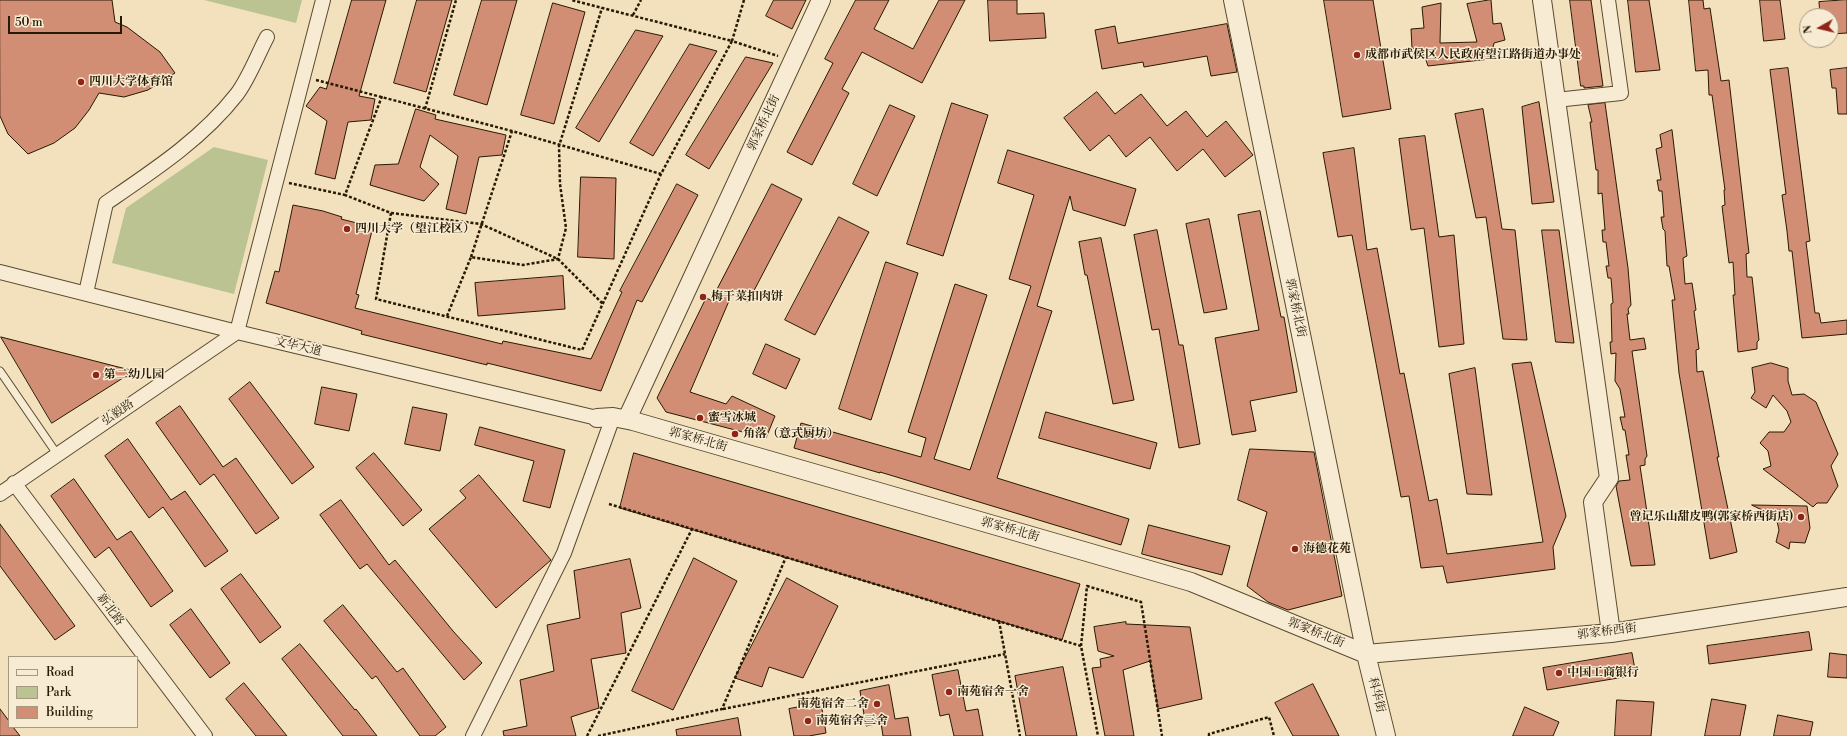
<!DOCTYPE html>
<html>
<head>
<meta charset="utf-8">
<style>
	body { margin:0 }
	#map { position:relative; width:1847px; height:736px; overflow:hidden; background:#f2e1bc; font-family:"Libre Bodoni",serif }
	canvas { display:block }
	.legend { position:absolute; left:8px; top:656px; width:130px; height:72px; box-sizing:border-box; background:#f7ecd3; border:1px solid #a4987f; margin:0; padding:5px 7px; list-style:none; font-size:12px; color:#281902 }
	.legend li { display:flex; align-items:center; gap:8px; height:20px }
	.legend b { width:20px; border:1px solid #a4987f }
	.north { position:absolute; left:1799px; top:8px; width:40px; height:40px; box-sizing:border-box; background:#f7ecd3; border:1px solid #a4987f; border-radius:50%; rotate:262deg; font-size:11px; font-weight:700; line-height:16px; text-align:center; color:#281902 }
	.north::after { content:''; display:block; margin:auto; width:14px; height:18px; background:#8f2418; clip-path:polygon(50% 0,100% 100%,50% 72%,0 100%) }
	.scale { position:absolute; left:8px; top:16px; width:114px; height:18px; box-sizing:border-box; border:2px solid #281902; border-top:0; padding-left:5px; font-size:12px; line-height:14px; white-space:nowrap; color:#281902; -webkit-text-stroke:3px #f7ecd3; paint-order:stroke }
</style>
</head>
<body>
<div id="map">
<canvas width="1847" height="736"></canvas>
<ul class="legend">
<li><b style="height:5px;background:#f7ecd3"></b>Road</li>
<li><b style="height:11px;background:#bac391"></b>Park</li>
<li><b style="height:11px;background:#d28d75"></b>Building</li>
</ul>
<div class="north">N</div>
<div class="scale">50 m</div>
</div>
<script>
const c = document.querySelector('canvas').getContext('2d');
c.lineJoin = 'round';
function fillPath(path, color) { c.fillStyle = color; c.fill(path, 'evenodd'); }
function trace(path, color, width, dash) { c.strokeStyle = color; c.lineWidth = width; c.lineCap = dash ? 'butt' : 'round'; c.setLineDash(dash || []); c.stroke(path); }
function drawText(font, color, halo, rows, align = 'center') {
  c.font = font + ' "Libre Bodoni","Noto Serif SC",serif'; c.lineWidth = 3; c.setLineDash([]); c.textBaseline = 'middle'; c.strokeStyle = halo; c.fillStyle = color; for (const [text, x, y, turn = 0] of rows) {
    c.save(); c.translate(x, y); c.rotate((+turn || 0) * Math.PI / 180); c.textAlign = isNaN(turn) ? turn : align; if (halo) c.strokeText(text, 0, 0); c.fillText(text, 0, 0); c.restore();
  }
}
fillPath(new Path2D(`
	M204 0H302L296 23Z
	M214 147 268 160 234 294 112 263 126 208Z`), '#bac391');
const building = new Path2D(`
	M0 0H112L115 22 127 27 160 52 175 73 148 90 124 97 99 93 89 110 75 128 54 143 28 154 8 134 0 116Z
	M352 0H386L359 96 375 99 371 120 348 122 335 179 315 174 327 121 306 106 320 87 326 89Z
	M417 0H452L426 92 394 83Z
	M482 0H517L487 105 454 95Z
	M774 0H806L792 29 766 16Z
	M856 0H889L874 29 913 49 939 0H965L922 83 862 52 842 89 849 93 812 165 787 152 833 63 825 59Z
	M988 0H1017V14L1044 13 1046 38 990 41Z
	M1324 0H1373L1391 109 1343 117Z
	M1491 0 1493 24 1501 23 1505 40 1494 43 1490 59 1428 66 1424 54 1412 48 1411 29 1424 28 1422 7 1441 3 1440 43 1477 42 1467 4Z
	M1570 0H1591L1603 86 1584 88V86H1581Z
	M1628 0H1649L1660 70 1636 72Z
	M1689 0H1703L1704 9 1710 8 1721 81 1729 80 1749 253 1746 254 1747 277H1752L1759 340 1757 342V349L1738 352 1733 295H1735L1733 262 1729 263 1722 206 1725 205 1724 190H1725L1712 95H1709L1708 70 1696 71Z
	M1760 0H1780L1785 39 1764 41Z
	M1847 0V33L1831 34V16H1820L1819 2Z
	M553 3 585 12 554 124 521 115Z
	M1227 24 1237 72 1211 76 1207 56 1144 67 1143 62 1102 69 1095 30 1115 26 1118 43Z
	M636 30 663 36 599 142 576 128Z
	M690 44 717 51 653 156 630 143Z
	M746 57 773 63 709 169 686 155Z
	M1788 68 1810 241 1806 242 1815 313H1819L1821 323 1847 320V334L1802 338 1792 251H1789L1787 231 1782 195 1786 194 1770 70Z
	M1847 68V114H1838L1836 88H1832L1830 70Z
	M1097 92 1115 114 1141 94 1167 126 1186 111 1207 137 1226 121 1253 155 1225 177 1203 149 1177 171 1150 137 1126 157 1109 135 1090 151 1064 118Z
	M1539 102 1554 202 1532 204 1522 107Z
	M952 103 988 115 943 256 907 244Z
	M1605 103 1628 268 1631 305 1628 309 1629 314H1627L1630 340 1644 338 1646 349 1632 351 1647 456 1645 459V465L1640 466 1655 565 1631 566 1616 486 1619 481 1630 480 1626 455H1629L1625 430H1623L1620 417H1625L1620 389 1615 381 1616 353 1611 354 1610 342H1612L1611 304 1613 303 1611 278H1608L1606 266H1609L1606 242H1603L1602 230H1605L1602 193 1598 194V170H1596L1590 122H1592L1588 105Z
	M890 105 915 116 877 196 853 184Z
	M416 109 436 115 435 119 506 135 502 155 479 157 466 214 446 209 458 156 430 135 420 167 439 184 424 201 370 185 375 165 398 164Z
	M1483 109 1502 229 1515 230 1527 340 1503 339 1486 217 1476 218 1455 114Z
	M1672 130 1687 256 1683 258 1685 284 1692 283 1696 310 1694 311 1699 349 1696 350 1697 372 1703 371 1719 457H1717L1737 552 1710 559 1679 373 1672 300H1675L1669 266H1667L1665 231 1663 229 1661 217H1664L1662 191H1659L1657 180H1661L1656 149 1662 147 1660 135Z
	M1425 136 1439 237 1454 235 1464 344 1439 347 1424 228 1411 230 1399 139Z
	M1354 148 1367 250 1377 248 1400 374 1404 373 1429 501 1437 499 1447 554 1543 542 1512 364 1531 362 1566 516 1553 547 1555 569 1447 583 1443 566 1421 568 1409 496 1401 497 1352 235 1338 237 1323 153Z
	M1008 150 1136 189 1125 226 1073 210 1070 196 1037 306 1052 311 997 478 1129 519 1121 545 880 472V473L794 448 801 423 921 457 926 438 908 432 955 284 987 295 934 459 970 470 1031 286 1009 279 1034 195 998 183Z
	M581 177 616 178 614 259 578 257Z
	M677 184 698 195 642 302 637 300 601 391 487 363V365L361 334 362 331 266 303 275 271 279 272 293 205 323 211 342 217 341 219 373 227 356 294 359 295 355 308 502 344 503 341 591 359 622 292 620 291Z
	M772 184 802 199 748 302 732 294 690 392 726 404 732 396 775 416 766 438 666 412 657 398 706 298 711 300Z
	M1260 211 1281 317H1284L1297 392 1250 401 1256 431 1232 435 1215 338 1259 330 1238 215Z
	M839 217 869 232 815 335 785 320Z
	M1209 219 1227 309 1204 313 1186 224Z
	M1157 230 1179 345H1183L1200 444 1179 448 1159 329 1152 330 1134 235Z
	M1542 230H1559L1574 343 1556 342Z
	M1101 238 1134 400 1113 404 1087 275H1085L1079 242Z
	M886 262 918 273 871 420 839 409Z
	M563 276 565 309 478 316 475 283Z
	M1 337 134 371 52 423Z
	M766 344 800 359 786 389 753 374Z
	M1771 363 1788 368V381L1792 395 1804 394 1816 402 1838 454 1831 466 1838 486 1827 503H1817L1813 507 1763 469 1771 466 1768 451 1760 443 1769 432H1784L1791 422 1787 411 1773 395 1766 408 1751 398 1755 392 1752 368Z
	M1475 368 1492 495 1467 494 1449 374Z
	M250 382 314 467 292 484 229 399Z
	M322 387 357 394 349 431 315 424Z
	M180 406 223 467 236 458 279 518 256 534 214 474 200 485 156 423Z
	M413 407 447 414 440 451 405 444Z
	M1046 412 1157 443 1150 469 1039 438Z
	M480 427 565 450 550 508 523 501 534 461 475 445Z
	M128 439 171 500 185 491 228 551 205 567 163 507 149 518 105 456Z
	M1250 449 1314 452 1342 596 1288 610 1268 602 1247 586 1267 512 1238 500Z
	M374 453 422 510 403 526 356 468Z
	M634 453 1080 584 1062 640 620 508Z
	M479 475 551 560 496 608 429 529 466 498 460 491Z
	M74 479 117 540 131 531 173 591 151 607 109 547 95 558 51 496Z
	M341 500 389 565 395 560 453 631 482 663 464 680 367 564 360 569 320 515Z
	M1752 505 1807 506 1810 528 1805 543 1790 542 1789 549 1776 542 1779 530 1776 517Z
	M0 524 75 626 55 640 0 566Z
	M1149 525 1230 546 1222 575 1142 554Z
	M694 558 737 581 673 710 632 691Z
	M630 559 641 608 621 613 626 653 591 659 599 708 571 717 576 736H504L503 731 527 726 520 680 554 671 547 625 580 618 574 571Z
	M241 574 281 627 260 643 221 589Z
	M787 578 838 606 803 678 769 667 762 687 735 678Z
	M343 605 397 672 403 668 446 727 435 736H420L376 676 372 679 324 621Z
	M191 609 230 663 210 678 170 625Z
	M1126 622V624L1190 627 1202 699 1158 709 1150 661 1123 670 1134 736H1105L1092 668 1101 667 1100 659 1114 656 1098 651 1094 627Z
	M1809 632 1812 650 1709 664 1707 646Z
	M300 644 355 710 356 709 377 736H343L282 659Z
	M1632 653 1636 675 1547 690 1543 668Z
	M1830 653 1847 655V678L1828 677Z
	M1063 667 1077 736H1026L1015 676Z
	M958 670 966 711 978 709 983 736H954L949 714 940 716 932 675Z
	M244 683 287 736H256L226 699Z
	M1313 684 1339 736H1293L1275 703Z
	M889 685 895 719 908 717 911 736H883L881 723 866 726 860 691Z
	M1712 699 1746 705 1740 736H1705Z
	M1617 700 1654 702 1651 736H1615Z
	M821 703 826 733 809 736H794L789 709Z
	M1525 707 1559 722 1553 736H1513Z
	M0 709 9 721V727H13L20 736H0Z
	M1778 715 1813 722 1810 736H1774Z
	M738 718 741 736H677L676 730Z`);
fillPath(building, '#d28d75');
trace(building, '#281902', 1);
const service = new Path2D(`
	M0 371 57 454`);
const minor = new Path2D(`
	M1556 100 1621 93 1608 0
	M0 272 237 332 597 418
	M86 293 106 203C153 171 202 139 237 94 249 78 258 54 267 37
	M14 483 205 736
	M0 494 237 332 323 0
	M473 736 564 553 613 417`);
const tertiary = new Path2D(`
	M1233 0 1366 654 1386 736
	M1542 0 1609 478 1593 502 1611 633
	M597 418 613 417 633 421 1191 582 1366 654 1611 633 1847 597
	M627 419 821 0`);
trace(service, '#5a4b30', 9);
trace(minor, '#5a4b30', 16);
trace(tertiary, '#5a4b30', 20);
trace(new Path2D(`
	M744 0 732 41 778 56
	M633 15 641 0
	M316 80 512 131 661 174
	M382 96 345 195 391 213 376 299 582 350 661 174 732 41 571 0
	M425 109 456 0
	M289 183 345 195
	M391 213 481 224 558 259 603 304
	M471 257 512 131
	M447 316 471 257 523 265 558 259 566 228 560 184 559 146 602 8
	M609 504 1081 646 1098 736
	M999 621 1020 736
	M1081 646 1087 586 1141 602 1162 736
	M723 709 1005 654
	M587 736 692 529
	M598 736 722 709 786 557
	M1209 736V734L1269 717 1274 736`), '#281902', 2.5, [3, 2]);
trace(service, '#f7ecd3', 7);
trace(minor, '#f7ecd3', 14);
trace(tertiary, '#f7ecd3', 18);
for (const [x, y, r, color] of [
	[1357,55,4,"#8f2418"],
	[81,82,4,"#8f2418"],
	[347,229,4,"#8f2418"],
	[703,297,4,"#8f2418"],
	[96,375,4,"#8f2418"],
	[700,418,4,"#8f2418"],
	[735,434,4,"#8f2418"],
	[1801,517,4,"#8f2418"],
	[1295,549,4,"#8f2418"],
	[1559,673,4,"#8f2418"],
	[949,692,4,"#8f2418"],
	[877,704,4,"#8f2418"],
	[808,721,4,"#8f2418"]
]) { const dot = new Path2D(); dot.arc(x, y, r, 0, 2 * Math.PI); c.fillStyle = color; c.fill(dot); trace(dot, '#f7ecd3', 1.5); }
drawText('bold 12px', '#281902', '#f7ecd3', [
	["成都市武侯区人民政府望江路街道办事处",1365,55],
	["四川大学体育馆",89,82],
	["四川大学（望江校区）",355,229],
	["梅干菜扣肉饼",711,297],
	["第二幼儿园",104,375],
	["蜜雪冰城",708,418],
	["角落（意式厨坊）",743,434],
	["曾记乐山甜皮鸭(郭家桥西街店)",1793,517,"right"],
	["海德花苑",1303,549],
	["中国工商银行",1567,673],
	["南苑宿舍一舍",957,692],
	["南苑宿舍二舍",869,704,"right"],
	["南苑宿舍三舍",816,721]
], 'left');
drawText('12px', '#281902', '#f7ecd3', [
	["郭家桥北街",764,123,-65],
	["郭家桥北街",1295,308,78],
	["文华大道",298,347,13],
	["弘毅路",118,413,-34],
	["郭家桥北街",698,440,16],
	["郭家桥北街",1010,530,16],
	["新北路",110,610,53],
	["郭家桥西街",1607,632,-7],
	["郭家桥北街",1316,633,22],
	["科华街",1376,695,76]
]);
</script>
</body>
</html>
